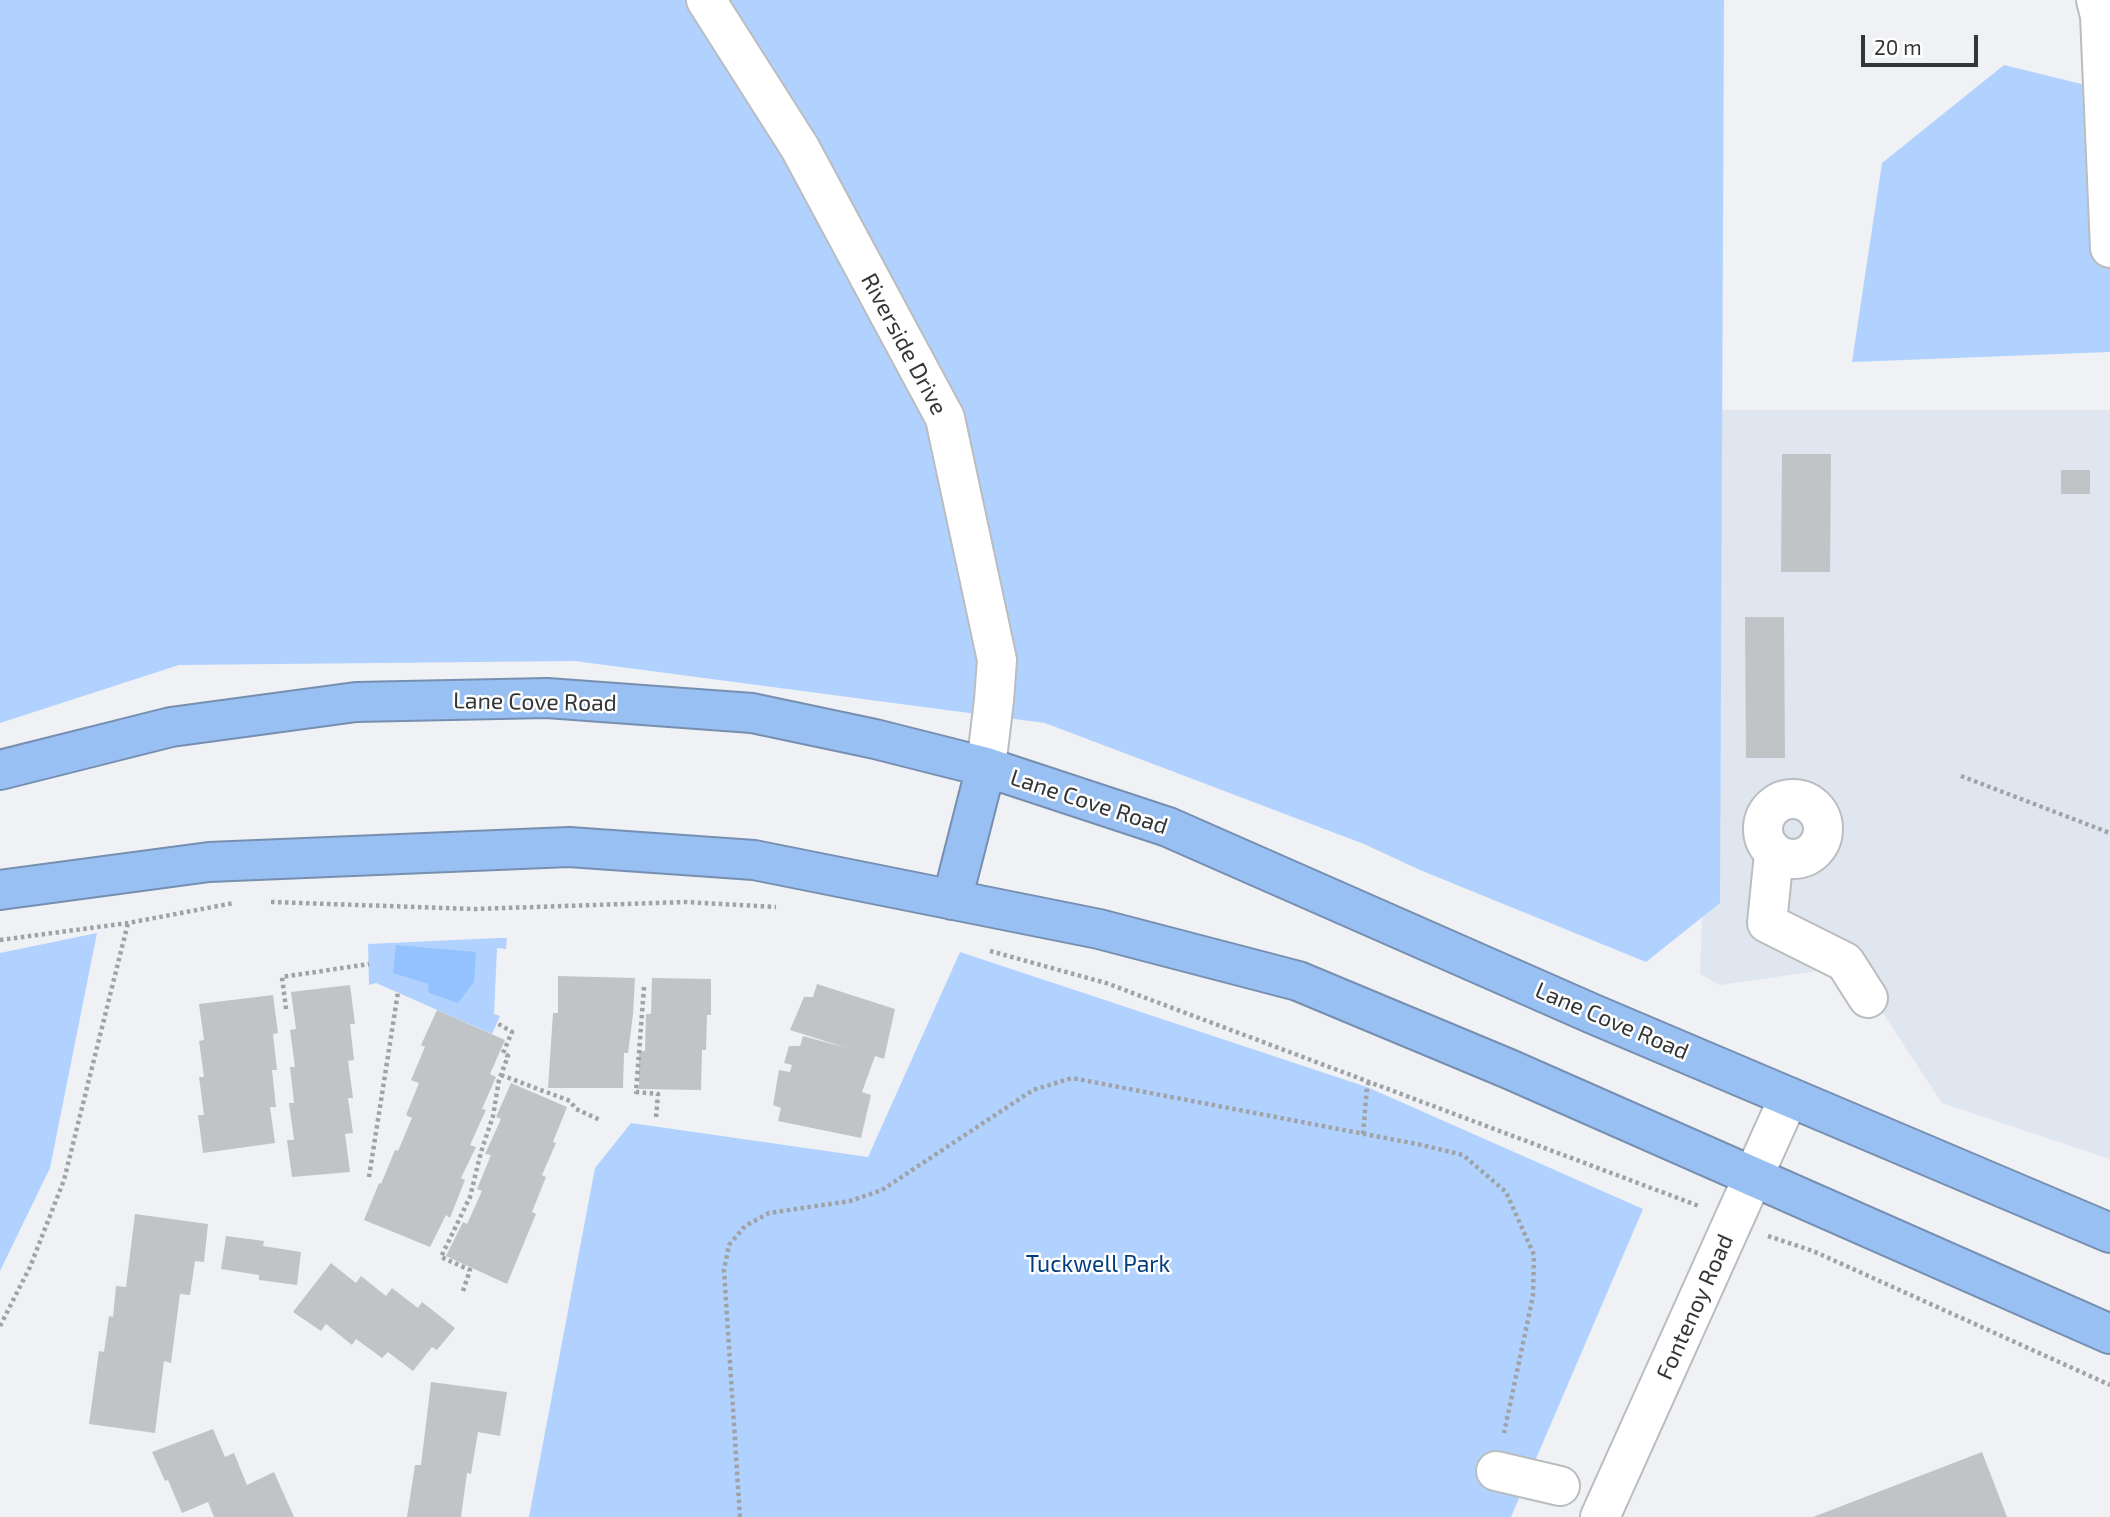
<!DOCTYPE html>
<html>
<head>
<meta charset="utf-8">
<style>
	body { margin:0 }
	#map { position:relative; width:2110px; height:1517px; overflow:hidden; background:#eff1f5; font-family:"Exo 2",sans-serif }
	canvas { display:block }
	.scale { position:absolute; left:1861px; top:35px; width:117px; height:32px; box-sizing:border-box; border:4px solid #343536; border-top:0; padding-left:9px; font-size:21px; line-height:24px; white-space:nowrap; color:#343536; -webkit-text-stroke:5px #fefefe; paint-order:stroke }
</style>
</head>
<body>
<div id="map">
<canvas width="2110" height="1517"></canvas>
<div class="scale">20 m</div>
</div>
<script>
const c = document.querySelector('canvas').getContext('2d');
c.lineJoin = 'round';
function fillPath(path, color) { c.fillStyle = color; c.fill(path, 'evenodd'); }
function trace(path, color, width, dash) { c.strokeStyle = color; c.lineWidth = width; c.lineCap = dash ? 'butt' : 'round'; c.setLineDash(dash || []); c.stroke(path); }
function drawText(font, color, halo, rows, align = 'center') {
  c.font = font + ' "Exo 2",sans-serif'; c.lineWidth = 5; c.setLineDash([]); c.textBaseline = 'middle'; c.strokeStyle = halo; c.fillStyle = color; for (const [text, x, y, turn = 0] of rows) {
    c.save(); c.translate(x, y); c.rotate((+turn || 0) * Math.PI / 180); c.textAlign = isNaN(turn) ? turn : align; if (halo) c.strokeText(text, 0, 0); c.fillText(text, 0, 0); c.restore();
  }
}
fillPath(new Path2D(`
	M1722 410H2110V1159L1942 1103 1852 966 1720 985 1700 974Z`), '#dfe6ef');
fillPath(new Path2D(`
	M0 0H1724L1720 903 1646 962 1420 870 1364 844 1045 723 575 661 179 665 0 723Z
	M2004 65 2110 91V352L1852 362 1882 163Z
	M97 933 50 1168 0 1271V953Z
	M498 938H507L506 949 497 948 494 1014 500 1016 492 1034 376 983 369 985 368 944Z
	M960 952 1367 1087 1643 1209 1511 1517H529L595 1168 631 1123 868 1157Z`), '#b1d2fe');
fillPath(new Path2D(`
	M396 945 476 952 474 982 458 1003 429 993 428 984 393 973Z`), '#93c2ff');
fillPath(new Path2D(`
	M1782 454H1831L1830 572H1781Z
	M2061 470H2090V494H2061Z
	M1745 617H1784L1785 758H1746Z
	M558 976 635 978 633 1015 628 1053H624L623 1088H548L553 1013H558Z
	M652 978 711 979V1015H707L706 1050H702L701 1090 639 1089V1051H645L646 1014H651Z
	M817 984 895 1009 884 1059 875 1056 862 1092 871 1095 861 1138 778 1121 781 1108 773 1105 779 1070 790 1072 792 1065 784 1063 789 1046H800L803 1036 847 1048 790 1030 804 997H813Z
	M350 985 355 1024H350L354 1060 348 1061 353 1098H348L353 1133 345 1134 350 1172 292 1177 287 1140H294L289 1103H294L290 1067H295L290 1030 296 1029 291 992Z
	M273 995 278 1033 273 1034 277 1070H272L276 1107H270L275 1143 203 1153 198 1115H204L199 1077H204L199 1041 204 1040 199 1004Z
	M437 1010 505 1040 490 1074 496 1077 482 1109 486 1110 470 1145 476 1147 461 1178 465 1180 450 1218 446 1215 430 1247 364 1220 379 1183 381 1184 395 1150 398 1151 412 1118 406 1115 419 1083 411 1080 425 1047 421 1045Z
	M511 1083 567 1107 553 1142 556 1143 542 1175 546 1177 532 1212 536 1214 507 1284 446 1256 463 1222 467 1224 482 1191 477 1189 491 1155 485 1154 501 1119 496 1117Z
	M135 1214 208 1224 204 1262 195 1261 190 1295 180 1294 171 1363 164 1361 155 1433 89 1424 99 1351 104 1352 109 1316 113 1317 116 1286 126 1287Z
	M226 1236 264 1241 263 1246 301 1252 297 1285 259 1280V1275L221 1269Z
	M331 1263 356 1283 361 1276 386 1296 392 1288 418 1308 422 1302 455 1328 437 1350 432 1347 413 1371 388 1352 382 1358 356 1339 352 1345 326 1324 321 1331 293 1312Z
	M431 1382 507 1392 500 1436 478 1432 471 1474 467 1473 461 1517H407L415 1465H421Z
	M213 1429 225 1457 234 1453 247 1485 274 1472 294 1517H214L208 1502 182 1513 168 1480 165 1481 152 1452Z
	M1982 1452 2007 1517H1813Z`), '#c1c4c7');
const minor = new Path2D(`
	M706 0 800 148 945 418 997 660 994 700 986 767
	M2096 0 2100 16 2110 248
	M1763 829a30 30 0 1 1 60 0a30 30 0 1 1-60 0Z
	M1774 854 1767 923 1845 962 1868 998
	M1496 1471 1560 1486
	M1600 1517 1789 1097`);
const highway = new Path2D(`
	M0 770 171 727 356 702 547 698 752 713 875 739 986 767 1168 827 1593 1014 2110 1233
	M0 890 209 862 569 847 754 860 1099 929 1298 981 1509 1069 2110 1334
	M952 900 986 767`);
trace(minor, '#babdc0', 42);
trace(highway, '#768fb0', 42);
trace(new Path2D(`
	M1961 776 2110 833
	M271 902 474 909 685 902 776 907
	M0 940 128 923 234 903
	M990 951 1106 983 1699 1206
	M644 987 636 1092 658 1094 656 1118
	M286 1009 282 977 369 964
	M501 1075 570 1101 576 1109 600 1120
	M1363 1134 1367 1087 1369 1081
	M369 1177 398 992
	M1768 1236 1813 1251 2110 1385
	M463 1291 470 1270 441 1257 470 1197 481 1152 493 1116 499 1080 508 1056 503 1053 512 1032 497 1023
	M0 1326 30 1267 64 1180 128 923
	M740 1517 724 1270 729 1245 745 1226 769 1213 850 1201 882 1190 1033 1090 1072 1078 1422 1145 1463 1155 1506 1192 1534 1255 1533 1296 1504 1433`), '#a0a2a5', 4.5, [3.5, 3.5]);
trace(minor, '#fff', 38);
trace(highway, '#99c0f2', 38);
drawText('23px', '#343536', '#fefefe', [
	["Riverside Drive",904,344,62],
	["Lane Cove Road",535,702,1],
	["Lane Cove Road",1089,802,18],
	["Lane Cove Road",1612,1021,23],
	["Fontenoy Road",1695,1307,-66]
]);
drawText('23px', '#003e7f', '#fefefe', [
	["Tuckwell Park",1098,1264]
]);
</script>
</body>
</html>
